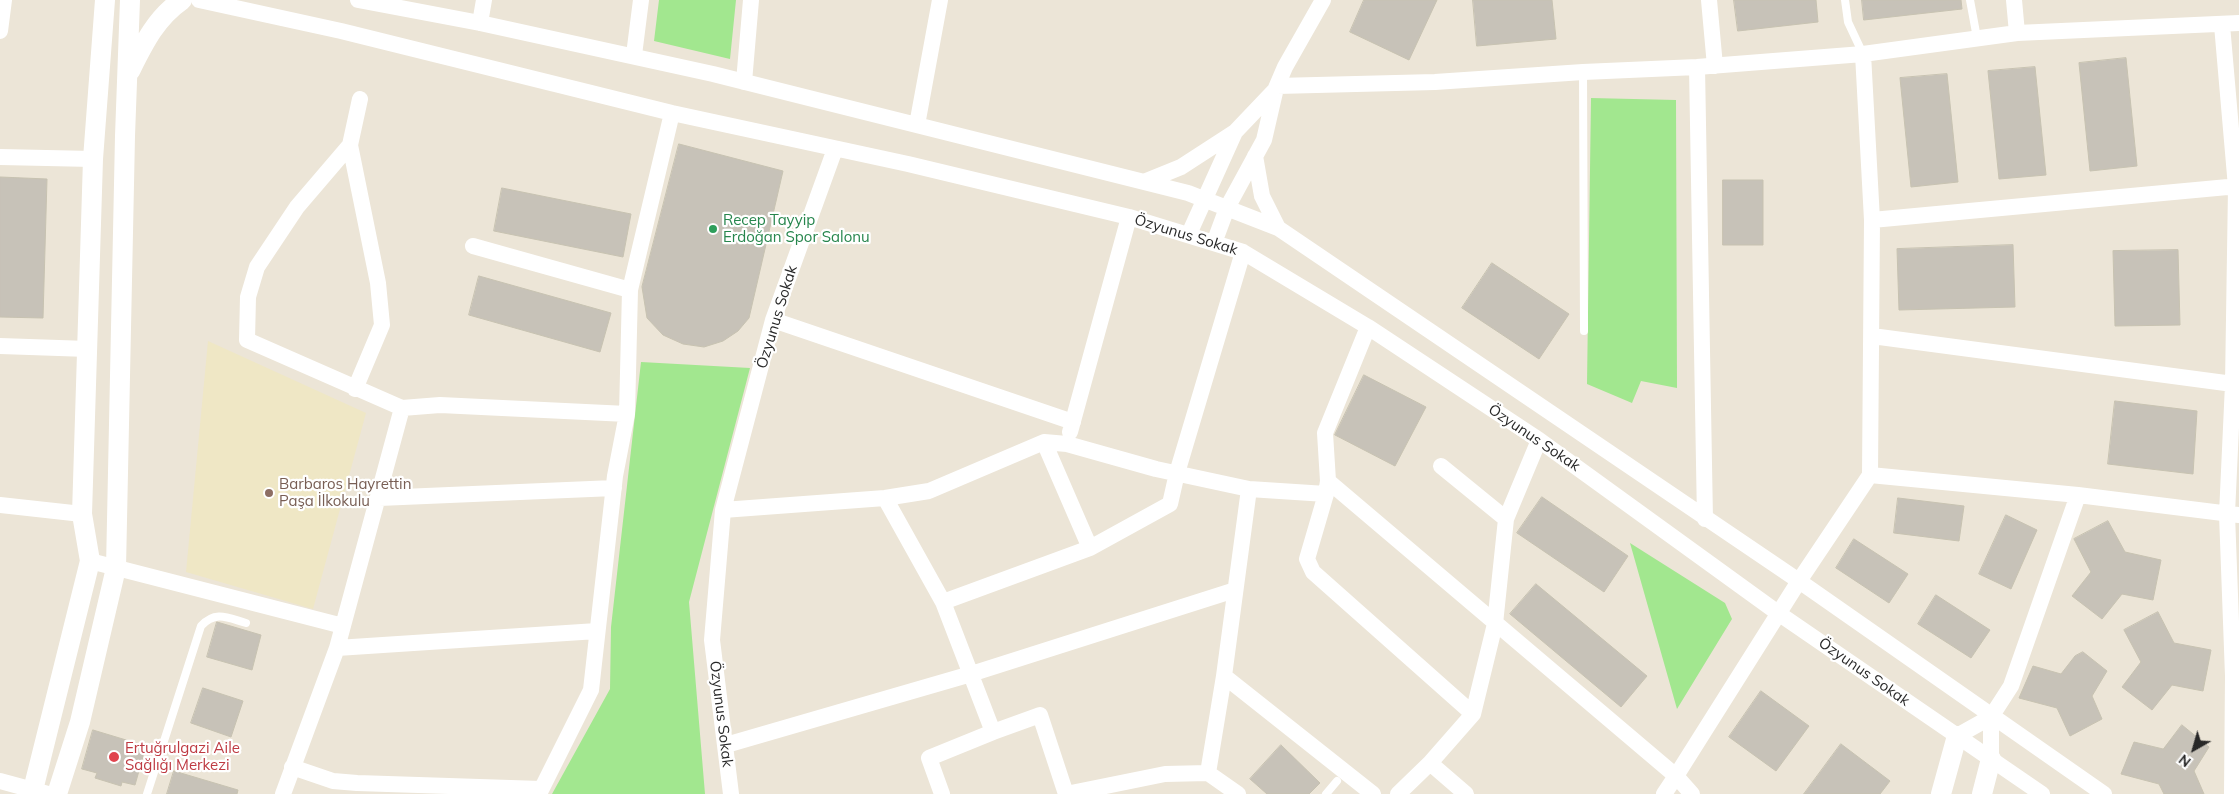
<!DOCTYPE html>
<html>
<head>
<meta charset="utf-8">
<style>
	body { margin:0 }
	#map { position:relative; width:2239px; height:794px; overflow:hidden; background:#ece5d7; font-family:Mulish,sans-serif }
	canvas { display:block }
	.north { position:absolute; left:2169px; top:724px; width:50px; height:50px; -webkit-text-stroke:4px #fff; paint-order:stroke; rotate:218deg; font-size:14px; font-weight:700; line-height:20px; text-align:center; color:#282828 }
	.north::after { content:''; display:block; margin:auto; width:18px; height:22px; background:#282828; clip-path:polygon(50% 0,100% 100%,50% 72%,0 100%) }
</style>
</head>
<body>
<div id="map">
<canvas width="2239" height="794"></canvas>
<div class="north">N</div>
</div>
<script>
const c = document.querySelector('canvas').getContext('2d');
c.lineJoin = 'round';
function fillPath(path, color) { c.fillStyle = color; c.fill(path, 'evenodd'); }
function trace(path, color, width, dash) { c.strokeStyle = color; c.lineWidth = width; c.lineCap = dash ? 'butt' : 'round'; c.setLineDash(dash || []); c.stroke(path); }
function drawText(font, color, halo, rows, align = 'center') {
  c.font = font + ' Mulish,sans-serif'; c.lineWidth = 4.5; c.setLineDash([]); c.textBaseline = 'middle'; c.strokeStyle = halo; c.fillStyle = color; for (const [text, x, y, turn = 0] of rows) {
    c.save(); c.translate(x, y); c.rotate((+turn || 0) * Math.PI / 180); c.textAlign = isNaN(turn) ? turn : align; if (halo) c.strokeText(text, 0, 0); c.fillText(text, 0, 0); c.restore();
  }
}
fillPath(new Path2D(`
	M208 341 366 413 313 609 186 572Z`), '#efe7c5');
fillPath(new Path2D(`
	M659 0H736L730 59 654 41Z
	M1591 98 1676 100 1677 388 1641 381 1632 403 1587 384Z
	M641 362 750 368 689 602 705 794H552L610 689 611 627Z
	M1630 543 1725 603 1732 619 1677 709Z`), '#a2e78f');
const building = new Path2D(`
	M1364 0H1437L1409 60 1350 32Z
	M1473 0H1552L1556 39 1477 46Z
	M1734 0H1816L1818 22 1738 31Z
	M1862 0H1961L1962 9 1864 20Z
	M2126 58 2137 166 2090 171 2079 63Z
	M2035 67 2046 175 1999 179 1988 71Z
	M1947 74 1958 182 1911 187 1900 78Z
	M679 144 783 171 749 318 738 331 723 341 704 347 683 344 663 335 647 318 642 287Z
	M0 177 47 179 43 318 0 317Z
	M1723 180H1763V245H1723Z
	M502 188 631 214 623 257 494 231Z
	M2013 245 2015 307 1899 310 1897 249Z
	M2178 250 2180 325 2115 326 2113 251Z
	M1492 263 1569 314 1539 359 1462 308Z
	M479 276 611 313 600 352 469 315Z
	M1364 375 1426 407 1395 466 1335 435Z
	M2115 401 2197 411 2193 474 2108 464Z
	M1542 497 1628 556 1604 592 1517 533Z
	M1898 498 1964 506 1959 541 1894 533Z
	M2006 515 2037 530 2011 589 1979 574Z
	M2108 521 2125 552 2161 560 2153 600 2122 594 2102 619 2072 596 2091 572 2074 539Z
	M1854 539 1908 574 1889 603 1836 568Z
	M1536 584 1647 676 1621 707 1510 614Z
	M1936 595 1990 630 1971 658 1918 624Z
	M2158 612 2174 643 2211 650 2203 691 2172 685 2152 710 2122 687 2141 662 2124 630Z
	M217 622 261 635 252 670 207 657Z
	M2083 652 2107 671 2092 696 2102 719 2070 736 2057 708 2019 698 2033 666 2061 674 2075 656Z
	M203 688 243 701 231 737 191 723Z
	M1761 691 1809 726 1776 771 1729 737Z
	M2182 725 2209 747 2194 771 2204 794H2164L2159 784 2121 774 2134 742 2163 749Z
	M93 730 146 746 135 785 122 782 121 786 95 778 97 773 82 769Z
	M1841 744 1890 781 1880 794H1804Z
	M1281 745 1320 783 1309 794H1267L1250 779Z
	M174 771 238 790 237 794H167Z`);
fillPath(building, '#c7c2b8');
trace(building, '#c7c2b1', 1);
trace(new Path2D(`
	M1845 0 1848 22 1863 54
	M1970 0 1977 38
	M1583 72 1584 331
	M147 794 201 626C216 610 228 618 246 623
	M1326 794 1337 781`), '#fff', 8);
trace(new Path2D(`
	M199 0 341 31 672 113 908 164 1129 217 1243 252 1368 327 1539 440 1778 613 2042 794
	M358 0 480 23 713 74 1188 193 1278 228 1799 581 2104 794
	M1709 0 1715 66
	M2014 0 2017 33
	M480 23 484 0
	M2222 25 2236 187 2233 384 2227 514 2233 676 2232 794
	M0 31 4 0
	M634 55 641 0
	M1697 67 1705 519
	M744 82 751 0
	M1277 86 1435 82 1583 72 1697 67 1863 54 2017 33 2239 23
	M360 99 350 145 297 207 257 267 248 297 247 340 402 408 440 405 627 414
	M917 125 940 0
	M350 145 378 283 382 325 355 389
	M1255 156 1262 196 1278 228
	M0 157 93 159
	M1144 182 1181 167 1235 132
	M1872 220 2239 186
	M1189 234 1235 132 1275 90
	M1214 243 1227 208 1264 140 1276 88 1285 67 1323 0
	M473 246 630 290
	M773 320 1073 422
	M1368 327 1325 433 1328 481 1326 494 1307 559 1313 572 1473 714
	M1872 336 2233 384
	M0 346 88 349
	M1070 432 1129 217
	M1044 442 1090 548
	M1441 466 1506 519
	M1870 475 2078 495 2239 515
	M1328 481 1676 776 1664 794
	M379 498 614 488
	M885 498 943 602 993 732
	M0 505 82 514
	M723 510 885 498 929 491 1044 442 1067 444 1156 469 1249 489
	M90 561 343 626
	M943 602 1090 548 1170 504 1177 473 1243 252
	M337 648 597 631
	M1224 676 1373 794
	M1991 717V759
	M1957 736 1991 717 2011 686 2078 495
	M726 745 971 674 1235 590
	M1430 763 1466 794
	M292 767 333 781 357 783 541 789
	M1208 773 1224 676 1249 489 1326 494
	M0 781 48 794
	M283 794 337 648 402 408
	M539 794 591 690 615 476 627 414 630 290 672 113
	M731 794 712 640 723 510 773 320 835 149
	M942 794 929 758 993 732 1040 715 1066 794 1165 774 1208 773 1238 794
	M1398 794 1430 763 1473 714 1495 624 1506 519 1539 440
	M1692 794 1676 776 1799 581 1870 475 1872 220 1863 54`), '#fff', 16);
trace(new Path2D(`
	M130 71C144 43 156 18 182 0
	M32 794 90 561 82 514 93 159 105 0
	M57 794 80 722 116 568 125 136 130 0
	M1941 794 1957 736
	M1982 794 1991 759`), '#fff', 20);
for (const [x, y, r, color] of [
	[713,229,5,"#2e9e5b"],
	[269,493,5,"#8d6e63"],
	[114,757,6,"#e0444e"]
]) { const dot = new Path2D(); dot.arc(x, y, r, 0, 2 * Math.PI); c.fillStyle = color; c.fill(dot); trace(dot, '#fff', 2); }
drawText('15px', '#27864d', '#fff', [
	["Recep Tayyip",723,220],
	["Erdoğan Spor Salonu",723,237]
], 'left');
drawText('15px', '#282828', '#fff', [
	["Özyunus Sokak",1186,235,17],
	["Özyunus Sokak",777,317,-73],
	["Özyunus Sokak",1534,438,34],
	["Özyunus Sokak",1864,672,35],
	["Özyunus Sokak",721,714,83]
]);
drawText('15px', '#785e54', '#fff', [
	["Barbaros Hayrettin",279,484],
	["Paşa İlkokulu",279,501]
], 'left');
drawText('15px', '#be3a42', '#fff', [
	["Ertuğrulgazi Aile",125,748],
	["Sağlığı Merkezi",125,765]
], 'left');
</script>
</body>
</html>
